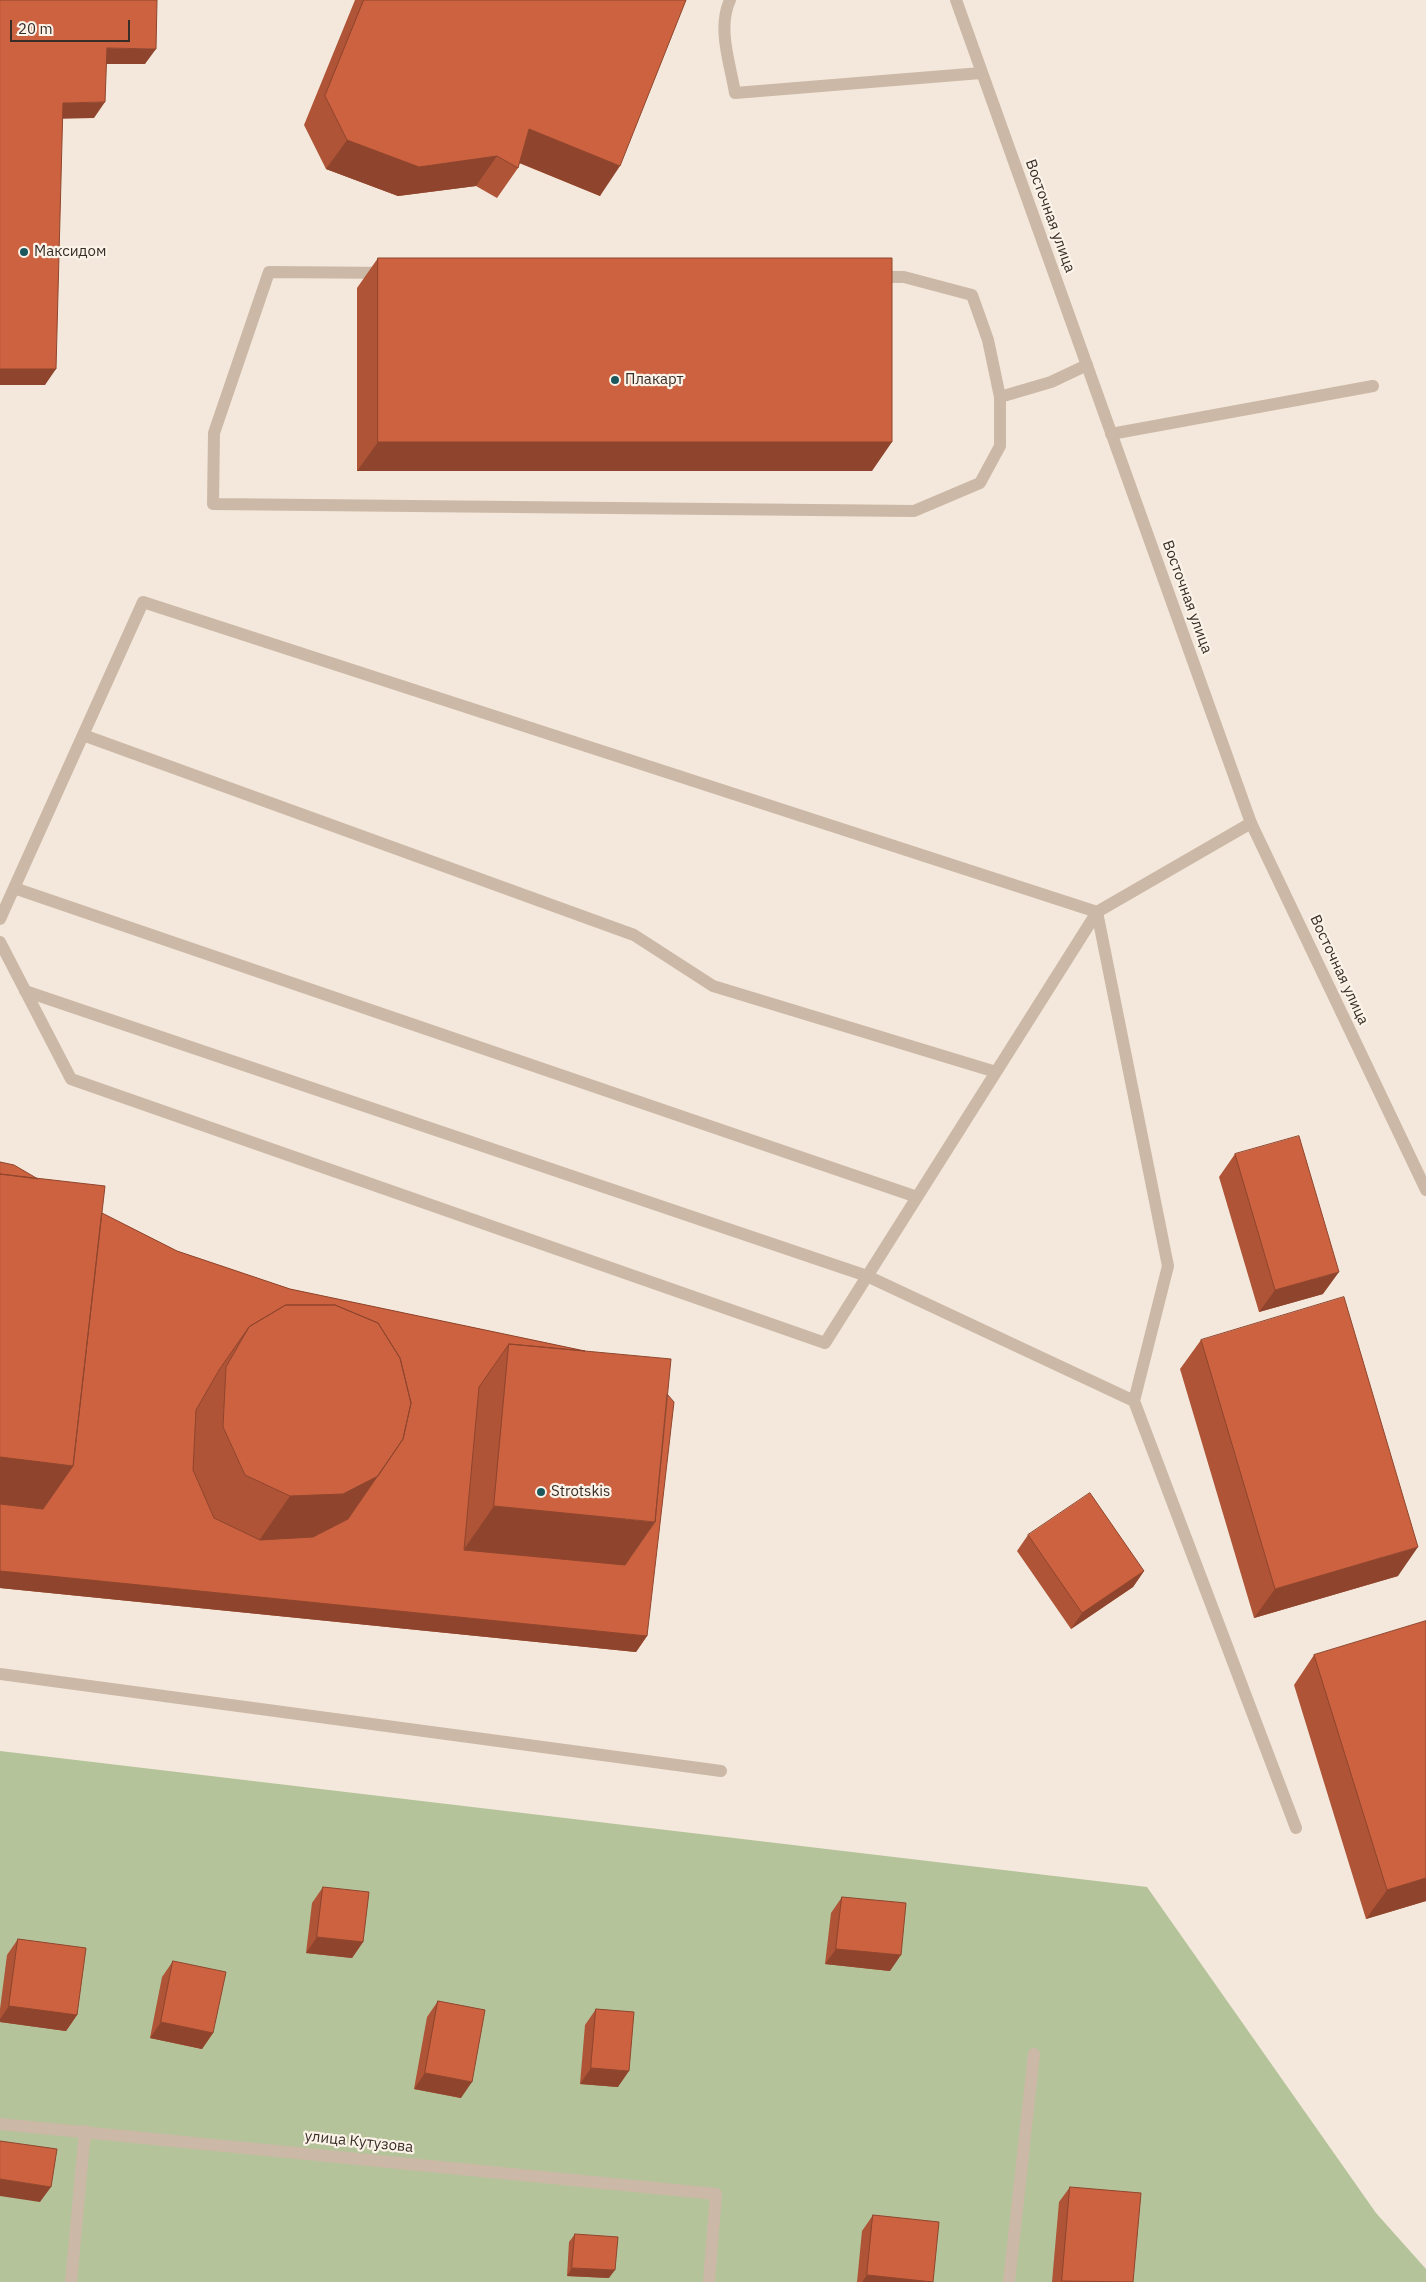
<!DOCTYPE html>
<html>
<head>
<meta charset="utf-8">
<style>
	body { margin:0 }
	#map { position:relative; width:1426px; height:2282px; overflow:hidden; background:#f3e8db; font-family:"IBM Plex Sans",sans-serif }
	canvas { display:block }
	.scale { position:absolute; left:10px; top:20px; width:120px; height:22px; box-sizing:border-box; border:2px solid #382d27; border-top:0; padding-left:6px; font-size:15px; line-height:18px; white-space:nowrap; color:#382d27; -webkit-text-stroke:4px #fbf2e8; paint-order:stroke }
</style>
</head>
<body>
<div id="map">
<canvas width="1426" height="2282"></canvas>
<div class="scale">20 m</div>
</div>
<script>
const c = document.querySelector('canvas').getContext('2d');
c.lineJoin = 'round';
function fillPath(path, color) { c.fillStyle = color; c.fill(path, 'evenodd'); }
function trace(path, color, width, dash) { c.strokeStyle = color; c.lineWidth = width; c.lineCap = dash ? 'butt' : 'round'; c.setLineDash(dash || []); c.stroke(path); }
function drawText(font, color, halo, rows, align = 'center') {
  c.font = font + ' "IBM Plex Sans",sans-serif'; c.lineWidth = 4.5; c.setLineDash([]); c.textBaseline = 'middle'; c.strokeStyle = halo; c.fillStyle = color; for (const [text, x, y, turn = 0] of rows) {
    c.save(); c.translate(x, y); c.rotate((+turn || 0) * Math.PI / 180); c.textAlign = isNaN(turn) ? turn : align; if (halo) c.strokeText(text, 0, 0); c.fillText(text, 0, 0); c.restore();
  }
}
fillPath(new Path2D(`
	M0 1751 1147 1887 1376 2213 1426 2269V2282H0Z`), '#b5c39a');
trace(new Path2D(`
	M730 0C717 28 730 63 735 93L981 73
	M269 272 904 277 972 295 988 340 1000 397V446L980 483 914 511 213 504 214 433Z
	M1000 397 1051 382 1087 365
	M1111 434 1373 386
	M83 735 634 935 713 986 996 1072
	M14 888 917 1197
	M1097 912 1168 1266 1134 1401 1296 1828
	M0 919 143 602 1097 912
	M0 942 71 1079 825 1343 1097 912 1251 823
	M25 991 867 1276 1134 1401
	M0 1674 721 1771
	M0 2124 716 2194 709 2282
	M71 2282 85 2131
	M1009 2282 1034 2054`), '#ccb8a6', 12);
trace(new Path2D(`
	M956 0 1251 823 1426 1190`), '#ccb8a6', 12);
fillPath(new Path2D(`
	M355 0H686L600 196 519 163 518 168 497 198 476 186 398 196 326 169 304 125Z
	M378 258 872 471H357V288Z
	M1235 1154 1323 1294 1259 1312 1219 1177Z
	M0 1162 177 1251 290 1289 585 1351 647 1636 636 1652 0 1588Z
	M1201 1340 1398 1576 1254 1618 1180 1369Z
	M1028 1535 1144 1571 1133 1587 1071 1629 1017 1551Z
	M1426 1621V1901L1366 1919 1294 1685 1314 1655Z
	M323 1887 363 1942 352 1958 306 1953 312 1903Z
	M842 1897 890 1971 825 1964 831 1913Z
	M18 1939 77 2015 66 2031 0 2022V2009L7 1955Z
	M173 1961 213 2033 202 2049 150 2038 162 1977Z
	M438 2001 461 2098 414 2089 427 2017Z
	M596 2009 618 2087 580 2084 585 2025Z
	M1070 2187 1133 2282H1052L1059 2202Z
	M873 2215 933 2282H857L862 2231Z
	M575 2234 609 2278 567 2276 569 2242Z`), '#af5437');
fillPath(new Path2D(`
	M107 48 156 49 145 64H96Z
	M105 102 94 118 52 119 63 103Z
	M529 129 620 166 600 196 508 158Z
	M347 140 497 156 476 186 398 196 326 169Z
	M0 369H56L45 385H0Z
	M378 442H892L872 471H357Z
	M1339 1272 1323 1294 1259 1312 1275 1290Z
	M0 1457 73 1466 32 1524 0 1521Z
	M378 1476 337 1534 249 1555 290 1496Z
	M494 1506 655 1522 614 1581 453 1565Z
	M1418 1547 1398 1576 1254 1618 1275 1589Z
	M0 1571 647 1636 636 1652 0 1588Z
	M1144 1571 1133 1587 1071 1629 1082 1613Z
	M1426 1878V1901L1366 1919 1387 1890Z
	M317 1937 363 1942 352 1958 306 1953Z
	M836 1949 901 1955 890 1971 825 1964Z
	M9 2006 77 2015 66 2031 0 2022V2019Z
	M161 2022 213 2033 202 2049 150 2038Z
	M591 2068 629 2071 618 2087 580 2084Z
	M425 2073 472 2082 461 2098 414 2089Z
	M0 2179 51 2187 40 2202 0 2196Z
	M572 2268 615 2270 609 2278 567 2276Z
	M867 2275 933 2282H862Z`), '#8f452d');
const building = new Path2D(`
	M0 0H157L156 49 107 48 105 102 63 103 56 369H0Z
	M364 0H686L620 166 529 129 518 168 497 156 419 167 347 140 325 96Z
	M378 258H892V442H378Z
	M1299 1136 1339 1272 1275 1290 1235 1154Z
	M0 1162 14 1165 38 1179 0 1174Z
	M0 1174 105 1186 73 1466 0 1457Z
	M102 1213 177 1251 290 1289 585 1351 509 1344 479 1387 464 1550 625 1565 655 1522 667 1394 674 1402 647 1636 0 1571V1504L43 1509 73 1466ZM286 1305H335L378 1323 400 1358 411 1403 403 1439 348 1519 313 1537 260 1540 214 1518 193 1470 196 1410 219 1370 249 1327Z
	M1344 1297 1418 1547 1275 1589 1201 1340Z
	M286 1305H335L378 1323 400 1358 411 1403 403 1439 378 1476 343 1494 290 1496 245 1475 223 1427 226 1367 249 1327Z
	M509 1344 671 1359 655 1522 494 1506Z
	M1090 1493 1144 1571 1082 1613 1028 1535Z
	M1426 1621V1878L1387 1890 1314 1655Z
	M323 1887 369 1892 363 1942 317 1937Z
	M842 1897 906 1903 901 1955 836 1949Z
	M18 1939 86 1948 77 2015 9 2006Z
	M173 1961 226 1972 213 2033 161 2022Z
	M438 2001 485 2010 472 2082 425 2073Z
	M596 2009 634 2012 629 2071 591 2068Z
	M0 2141 57 2149 51 2187 0 2179Z
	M1070 2187 1141 2193 1133 2282 1062 2281Z
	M873 2215 939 2222 933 2282 867 2275Z
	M575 2234 618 2237 615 2270 572 2268Z`);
fillPath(building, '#cc6240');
trace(building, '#8f452d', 1);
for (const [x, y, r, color] of [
	[24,252,5,"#1b575c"],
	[615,380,5,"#1b575c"],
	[541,1492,5,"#1b575c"]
]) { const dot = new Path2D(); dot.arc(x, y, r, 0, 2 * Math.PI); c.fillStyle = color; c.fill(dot); trace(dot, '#fbf2e8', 2); }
drawText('15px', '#382d27', '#fbf2e8', [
	["Восточная улица",1050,216,70],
	["Восточная улица",1187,597,70],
	["Восточная улица",1339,970,65],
	["улица Кутузова",359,2142,6]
]);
drawText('15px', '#382d27', '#fbf2e8', [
	["Максидом",34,252],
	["Плакарт",625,380],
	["Strotskis",551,1492]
], 'left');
</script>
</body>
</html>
